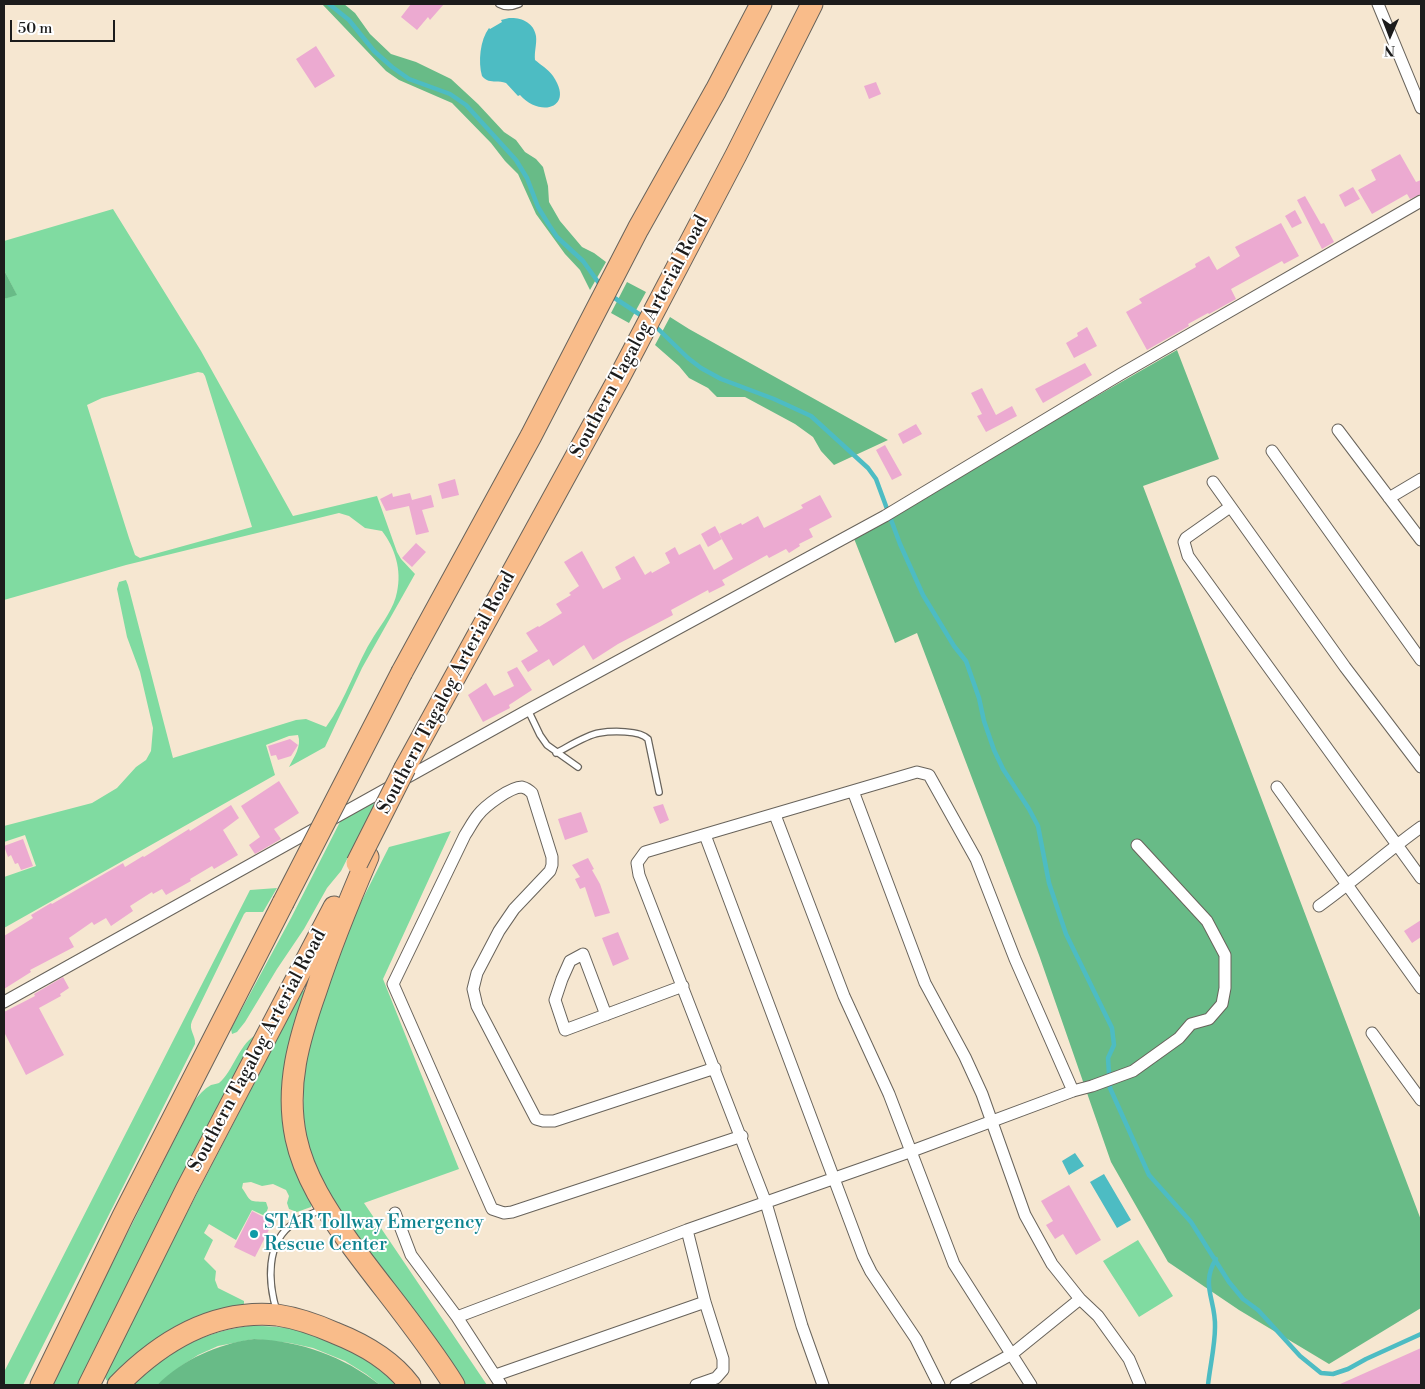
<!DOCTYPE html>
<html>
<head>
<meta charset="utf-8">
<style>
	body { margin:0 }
	#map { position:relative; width:1425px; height:1389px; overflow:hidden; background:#f6e7d1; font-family:"Libre Bodoni",serif }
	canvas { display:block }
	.frame { position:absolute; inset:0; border:5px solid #1c1c1c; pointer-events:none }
	.north { position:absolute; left:1365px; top:10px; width:50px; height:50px; -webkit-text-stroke:4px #fff; paint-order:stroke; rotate:181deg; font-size:14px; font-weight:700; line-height:20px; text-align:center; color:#1c1c1c }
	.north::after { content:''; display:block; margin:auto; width:18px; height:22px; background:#1c1c1c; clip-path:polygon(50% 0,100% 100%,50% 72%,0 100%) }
	.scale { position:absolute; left:10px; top:20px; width:105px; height:22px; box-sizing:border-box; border:2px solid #1c1c1c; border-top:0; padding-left:6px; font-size:15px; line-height:18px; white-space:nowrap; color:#1c1c1c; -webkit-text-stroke:4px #fff; paint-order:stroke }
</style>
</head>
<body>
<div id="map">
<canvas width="1425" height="1389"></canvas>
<div class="frame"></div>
<div class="north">N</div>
<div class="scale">50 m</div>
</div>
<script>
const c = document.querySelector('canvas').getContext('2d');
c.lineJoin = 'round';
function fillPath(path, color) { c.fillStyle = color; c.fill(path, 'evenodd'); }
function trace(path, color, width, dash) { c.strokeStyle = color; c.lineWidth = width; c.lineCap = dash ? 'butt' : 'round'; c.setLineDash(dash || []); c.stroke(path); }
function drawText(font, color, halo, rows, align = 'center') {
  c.font = font + ' "Libre Bodoni",serif'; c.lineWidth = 4; c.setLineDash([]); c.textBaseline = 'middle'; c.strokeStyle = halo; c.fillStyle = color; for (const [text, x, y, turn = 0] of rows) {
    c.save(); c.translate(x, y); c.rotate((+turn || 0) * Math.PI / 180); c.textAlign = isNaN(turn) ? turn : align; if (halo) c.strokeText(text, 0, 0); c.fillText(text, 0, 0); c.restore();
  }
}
fillPath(new Path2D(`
	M113 209 201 351 293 516 377 496 397 552 401 559 415 574 362 668 325 747 289 767C294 757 302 746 298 735L289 736 266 745 275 775 4 928V877L36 866 25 835 4 842V826L92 803 117 788 136 767 146 760 151 751 153 728 140 672 127 637 117 589 119 582 126 580 128 585 173 758 296 720 306 719 326 727C346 700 356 664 374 636 383 622 394 608 397 592 402 570 395 548 382 531L365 528 349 516 339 513 126 565 4 600V299L16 294 4 270V241ZM198 372 203 373 205 376 252 527 140 558 135 555 129 538 87 405 102 398Z
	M377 800 341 871 327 888 304 929 277 969 245 1022 237 1032 232 1034 231 1029 291 918 343 816Z
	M451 831 383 979 459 1169 364 1203 487 1385H463L373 1263 322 1181 308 1145 303 1121 304 1070 323 993 355 914 389 847Z
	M277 888 263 912H246L244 914 192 1021C188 1030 196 1035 195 1044L23 1385H4V1372L250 890Z
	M306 990 292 1046 312 1203 311 1207 297 1212 289 1209 287 1203 289 1196 286 1190 273 1184 262 1186 251 1182 243 1183 242 1188C252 1203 248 1201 266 1202L268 1208 265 1216 252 1210 236 1240 209 1224 204 1233 213 1240 204 1259 216 1271 215 1280 218 1288 244 1301V1305C225 1310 205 1314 187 1321 157 1333 133 1359 110 1381L106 1380 104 1373 302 991Z
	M258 1034 79 1385H51L194 1101C199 1095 204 1089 211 1085 214 1084 217 1084 219 1083 233 1072 240 1041 258 1034Z
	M1138 1240 1173 1296 1139 1317 1103 1261Z
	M248 1326C293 1325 325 1333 362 1358 375 1366 386 1373 395 1385H380L366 1374 345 1361 313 1348 290 1343 254 1339 218 1346 198 1355 181 1366 157 1385H134C168 1351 200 1333 248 1326Z`), '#80dba1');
fillPath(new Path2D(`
	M322 4H344L355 13 370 34 391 54 416 62 451 79 478 104 504 132 516 140 525 152 536 159 543 167 548 186 549 202 560 221 582 247 594 253 606 262 590 290 580 270 565 254 536 214 518 174 505 161 491 143 452 103 399 80 386 71Z
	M4 270 17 295 4 299Z
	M627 282 646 292 629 323 611 313Z
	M670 317 689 329 888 440 834 465 821 451 813 437 795 424 745 397H717L708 388 689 378 679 366 655 345Z
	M1177 350 1219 459 1143 486 1421 1220V1308L1329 1364 1239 1310 1168 1262 1111 1162 1039 955 917 633 895 643 853 536Z
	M254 1339C301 1341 343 1356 380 1385H157C184 1359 217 1344 254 1339Z`), '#68bb87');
fillPath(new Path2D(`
	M509 18C520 17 534 22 536 36 537 44 534 52 535 60 541 65 548 69 553 76 575 108 540 118 520 95L518 96 506 83C497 79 489 85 482 76 478 62 480 40 489 28L490 29 502 22 501 20Z
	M1075 1153 1084 1166 1069 1175 1062 1161Z
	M1104 1174 1131 1220 1117 1228 1090 1182Z`), '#4dbcc3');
trace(new Path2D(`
	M329 4 349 20 374 51 392 67 409 79 450 94 466 105 516 160 527 178 538 207 549 225 557 237 583 261 601 286
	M610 295 645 318
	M653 324 688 358 701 368 721 379 774 399 811 416 868 468 876 479 900 544 923 595 954 646 966 661 979 698 984 721 994 750 1003 769 1029 809 1038 826 1049 883 1066 934 1112 1028 1114 1045 1108 1058 1110 1088 1149 1175 1191 1222 1229 1282 1243 1299 1258 1310 1300 1356 1321 1373 1333 1374 1348 1369 1366 1359 1421 1334
	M1208 1385C1210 1366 1215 1346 1215 1327 1216 1300 1200 1285 1216 1259`), '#4dbcc3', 4.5);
fillPath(new Path2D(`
	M411 4H444L430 20 428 17 417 30 401 17Z
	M316 46 335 76 315 88 296 59Z
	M876 82 881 94 869 99 864 86Z
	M1400 154 1416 182 1421 180V194L1410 199 1407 194 1372 214 1358 190 1376 180 1371 170Z
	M1353 187 1360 199 1345 207 1339 195Z
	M1305 196 1321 224 1324 223 1334 242 1322 249 1297 200Z
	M1295 210 1302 223 1292 228 1285 216Z
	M1281 223 1299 256 1284 264 1282 261 1231 289 1236 299 1209 314 1208 313 1188 324 1189 326 1147 350 1126 312 1142 303 1139 299 1196 267 1195 264 1209 256 1217 270 1240 256 1235 247Z
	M1087 327 1097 346 1074 358 1066 343 1078 336 1077 333Z
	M1085 363 1092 375 1043 403 1035 389Z
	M982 388 996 415 1012 406 1017 416 986 432 977 416 982 414 971 393Z
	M916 424 922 434 903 444 898 434Z
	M885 445 902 475 892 480 876 450Z
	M455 479 459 495 442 499 438 484Z
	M392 493 393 497 410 493 412 500 431 495 434 507 422 510 429 532 416 535 409 506 386 511 380 499Z
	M820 495 832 517 809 529 813 537 799 544 800 546 789 553 786 549 769 558 767 555 722 580 725 585 709 593 708 590 671 610 673 615 618 644 593 660 584 645 553 666 549 659 528 672 521 661 538 651 526 633 538 626 539 627 562 613 556 604 571 595 569 593 579 586 564 562 582 551 603 589 621 579 615 567 634 556 645 575 651 571 652 573 670 563 665 553 675 547 679 555 700 544 714 570 733 559 719 534 741 523 742 525 758 516 764 528 803 508 801 505Z
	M715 526 722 539 708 547 701 534Z
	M416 543 426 552 412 567 402 558Z
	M517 667 532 690 509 705 510 708 483 722 468 695 486 683 494 696 514 686 507 672Z
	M290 739 298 745 291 756 278 760 276 755 271 756 268 746Z
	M279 781 299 813 274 829 281 839 255 854 249 845 260 837 241 806Z
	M663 804 669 820 660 824 653 807Z
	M231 805 239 818 223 830 238 855 214 869 212 866 190 879 191 881 166 895 162 889 153 894 152 892 130 906 133 911 111 926 106 918 94 925 92 922 69 938 74 947 30 970 31 972 4 989V936L33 918 31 915 51 903 52 904 123 863 125 867 143 856 144 857 189 829 190 831Z
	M581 812 588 832 565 840 558 819Z
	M23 839 33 866 21 870 18 863 15 864 11 855 8 857 4 846Z
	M588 858 594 869 592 870 600 884 610 913 595 917 585 887 580 889 575 879 580 877 572 865Z
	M1421 920V937L1412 943 1404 931Z
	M618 932 629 959 613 966 602 938Z
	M63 977 69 988 60 994 61 996 39 1008 64 1055 26 1075 4 1032V1012L35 996 34 994Z
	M1069 1185 1101 1240 1076 1255 1063 1234 1055 1239 1046 1225 1053 1221 1041 1201Z
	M252 1211 273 1222 255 1257 234 1247Z
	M1421 1348V1385H1338Z`), '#ecaad1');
const lane = new Path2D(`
	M499 4C506 8 512 7 519 4
	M528 710 540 735 547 745 578 767
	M556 753C568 747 586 735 599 733 611 731 640 730 648 739L659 792
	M277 1312C268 1283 265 1242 294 1223 303 1217 312 1213 322 1210`);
const street = new Path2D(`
	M1378 4 1421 108
	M1338 430 1421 540
	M1272 451 1421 660
	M1213 482 1345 667 1421 767
	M1389 498 1421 479
	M1230 507 1186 538 1184 542 1188 556 1421 878
	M1277 787 1421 988
	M853 791 925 983 965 1057 982 1094 1025 1215 1052 1264 1080 1299 1098 1316 1129 1359 1140 1385
	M775 815 844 996 889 1094 954 1264 1031 1385
	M705 835 863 1256 871 1272 916 1339 939 1385
	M1319 906C1354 881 1386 852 1421 827
	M4 1002 528 710 885 516 1121 374 1421 201
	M606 1015 583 954 570 961 562 979 555 1000 565 1030 683 986
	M1372 1033 1421 1100
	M715 1068 554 1121H543L536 1119 477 1006 473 989 477 973 499 931 514 909 550 871 552 865V857L532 793C529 790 526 788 522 787 510 787 485 806 478 815 473 821 469 829 465 835L393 984 492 1209 504 1213 512 1212 742 1136
	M395 1213 411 1255 457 1317 501 1385
	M687 1230 705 1302 723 1359V1370L716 1378 696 1385
	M457 1317 687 1230 912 1151 1073 1091 1092 1086 1133 1071 1179 1038 1191 1024 1209 1019 1222 1004 1225 988V955L1207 921 1137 845
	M496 1375 705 1302
	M823 1385 802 1326 766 1203 639 875 637 863 645 852 917 772 929 775 976 859 1015 959 1073 1091
	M956 1385 1012 1354 1080 1299`);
const highway = new Path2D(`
	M402 672 531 436 638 229 716 90 761 4
	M405 768 619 378 736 155 812 4
	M368 857C349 901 331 945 316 991 299 1039 285 1086 296 1138 304 1176 327 1211 349 1242 384 1290 423 1335 454 1385
	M41 1385 123 1216 283 903
	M89 1385 186 1190 334 907
	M118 1385C161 1341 213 1309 277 1315 297 1318 317 1325 335 1333 363 1344 392 1361 410 1385`);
trace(lane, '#68635b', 8);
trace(street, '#68635b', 13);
trace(highway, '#68635b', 23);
trace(lane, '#fff', 5.5);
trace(street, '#fff', 11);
trace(highway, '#f9bc8a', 21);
const highwayBridge = new Path2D(`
	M357 863 405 768
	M283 903 402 672`);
trace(highwayBridge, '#68635b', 23, []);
trace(highwayBridge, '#f9bc8a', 21);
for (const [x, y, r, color] of [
	[254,1234,5,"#0f9aa8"]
]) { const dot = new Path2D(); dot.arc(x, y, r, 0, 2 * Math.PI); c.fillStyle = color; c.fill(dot); trace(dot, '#fff', 2); }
drawText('19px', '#1c1c1c', '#fff', [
	["Southern Tagalog Arterial Road",640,337,-62],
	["Southern Tagalog Arterial Road",447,693,-62],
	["Southern Tagalog Arterial Road",258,1051,-62]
]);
drawText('19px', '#0d838f', '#fff', [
	["STAR Tollway Emergency",264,1223],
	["Rescue Center",264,1245]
], 'left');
</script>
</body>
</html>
